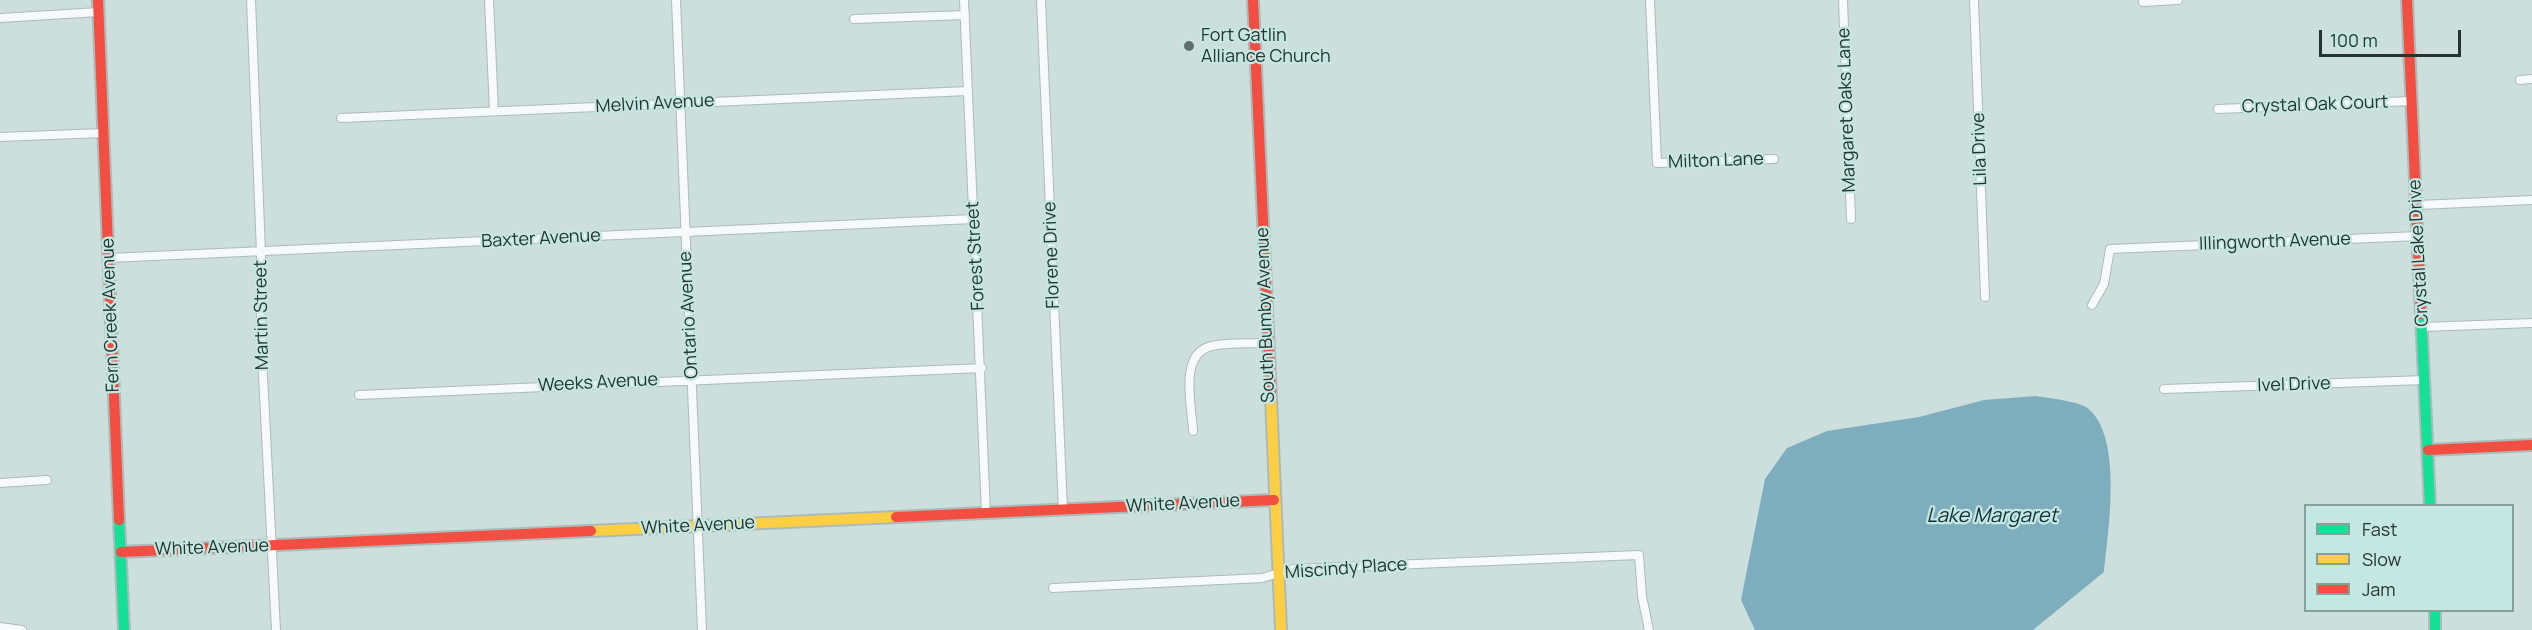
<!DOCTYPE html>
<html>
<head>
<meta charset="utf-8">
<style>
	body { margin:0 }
	#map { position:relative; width:2532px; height:630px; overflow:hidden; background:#ccdfdc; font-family:Manrope,sans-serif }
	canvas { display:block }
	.legend { position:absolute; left:2304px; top:504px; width:210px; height:108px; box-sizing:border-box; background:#c4e7e1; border:2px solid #859f9b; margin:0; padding:8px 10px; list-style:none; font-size:18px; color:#263331 }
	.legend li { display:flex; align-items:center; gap:12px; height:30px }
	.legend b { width:30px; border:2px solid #859f9b }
	.scale { position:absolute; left:2319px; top:30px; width:142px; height:27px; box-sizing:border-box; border:3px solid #263331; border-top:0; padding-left:8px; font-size:18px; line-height:21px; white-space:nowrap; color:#263331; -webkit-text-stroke:4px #c4e7e1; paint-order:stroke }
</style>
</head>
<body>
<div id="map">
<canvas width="2532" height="630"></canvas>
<ul class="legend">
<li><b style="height:8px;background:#16e098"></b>Fast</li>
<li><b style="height:8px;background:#ffcf43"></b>Slow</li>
<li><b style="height:8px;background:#f24e42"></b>Jam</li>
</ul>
<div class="scale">100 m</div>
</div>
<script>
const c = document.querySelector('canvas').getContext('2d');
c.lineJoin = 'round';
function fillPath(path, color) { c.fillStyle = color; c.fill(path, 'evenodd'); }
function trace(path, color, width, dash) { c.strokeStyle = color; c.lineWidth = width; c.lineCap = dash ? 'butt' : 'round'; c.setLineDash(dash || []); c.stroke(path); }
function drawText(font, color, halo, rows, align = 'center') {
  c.font = font + ' Manrope,sans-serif'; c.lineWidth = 4.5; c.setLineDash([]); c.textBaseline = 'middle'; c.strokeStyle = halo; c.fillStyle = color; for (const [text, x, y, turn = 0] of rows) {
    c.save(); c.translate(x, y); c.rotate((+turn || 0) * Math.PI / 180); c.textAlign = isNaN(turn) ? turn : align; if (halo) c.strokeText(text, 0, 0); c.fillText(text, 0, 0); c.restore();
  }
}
fillPath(new Path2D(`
	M2036 396C2048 398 2076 401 2086 407 2124 434 2108 531 2104 572L2033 630H1755L1741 600 1765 479 1787 448 1827 431 1919 417 1984 400Z`), '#7eaebe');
const street = new Path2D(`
	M251 0 261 252V336L276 630
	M489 0 494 111
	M676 0 702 630
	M964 0 986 513
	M1041 0 1063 510
	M1650 0 1657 163 1774 159
	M1843 0 1851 219
	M1974 0 1985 297
	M2143 2 2178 0
	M0 18 99 12
	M854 19 965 15
	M2520 80 2532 79
	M2218 109 2411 101
	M341 118 968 91
	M0 137 103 133
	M2418 205 2532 200
	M109 258 973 219
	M2092 305 2104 284 2110 249 2419 236
	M2423 327 2532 323
	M2164 389 2425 380
	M359 395 982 368
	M1193 431C1192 406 1178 353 1212 346 1229 342 1249 344 1267 343
	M0 483 47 480
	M1053 588 1262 578 1293 569 1639 555 1642 596 1649 630
	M0 627 22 630`);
const fast = new Path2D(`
	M2421 314 2430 506
	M119 520 124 630
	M2435 610V630`);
const slow = new Path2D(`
	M1271 398 1281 630
	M591 531 896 517`);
const jam = new Path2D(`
	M98 0 119 520
	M1253 0 1271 398
	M2407 0 2421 314
	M2428 450 2532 445
	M896 517 1274 500
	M121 552 591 531`);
trace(street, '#acbbb9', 10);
trace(fast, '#acbbb9', 14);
trace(slow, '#acbbb9', 14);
trace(jam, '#acbbb9', 14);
trace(street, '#f7fafa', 8);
trace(fast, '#16e098', 10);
trace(slow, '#ffcf43', 10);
trace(jam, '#f24e42', 10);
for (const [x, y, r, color] of [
	[1189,46,6,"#606f6d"]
]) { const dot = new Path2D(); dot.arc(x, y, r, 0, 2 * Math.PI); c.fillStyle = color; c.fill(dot); trace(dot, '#c4e7e1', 2); }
drawText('18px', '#263331', '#c4e7e1', [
	["Fort Gatlin",1201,36],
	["Alliance Church",1201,57]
], 'left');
drawText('18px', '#263331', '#c4e7e1', [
	["Melvin Avenue",655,104,-3],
	["Crystal Oak Court",2315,105,-2],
	["Margaret Oaks Lane",1847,110,-92],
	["Lila Drive",1980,149,-92],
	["Milton Lane",1716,161,-2],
	["Baxter Avenue",541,239,-3],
	["Illingworth Avenue",2275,242,-2],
	["Crystal Lake Drive",2419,253,-93],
	["Florene Drive",1052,255,-92],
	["Forest Street",976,256,-93],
	["Fern Creek Avenue",111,315,-92],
	["Martin Street",262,315,-91],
	["Ontario Avenue",689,315,-93],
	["South Bumby Avenue",1266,315,-92],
	["Weeks Avenue",598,383,-3],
	["Ivel Drive",2294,385,-2],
	["White Avenue",1183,504,-3],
	["White Avenue",698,526,-3],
	["White Avenue",212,548,-2],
	["Miscindy Place",1346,569,-4]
]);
drawText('italic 20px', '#102f3a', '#c4e7e1', [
	["Lake Margaret",1992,516]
]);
</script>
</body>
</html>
